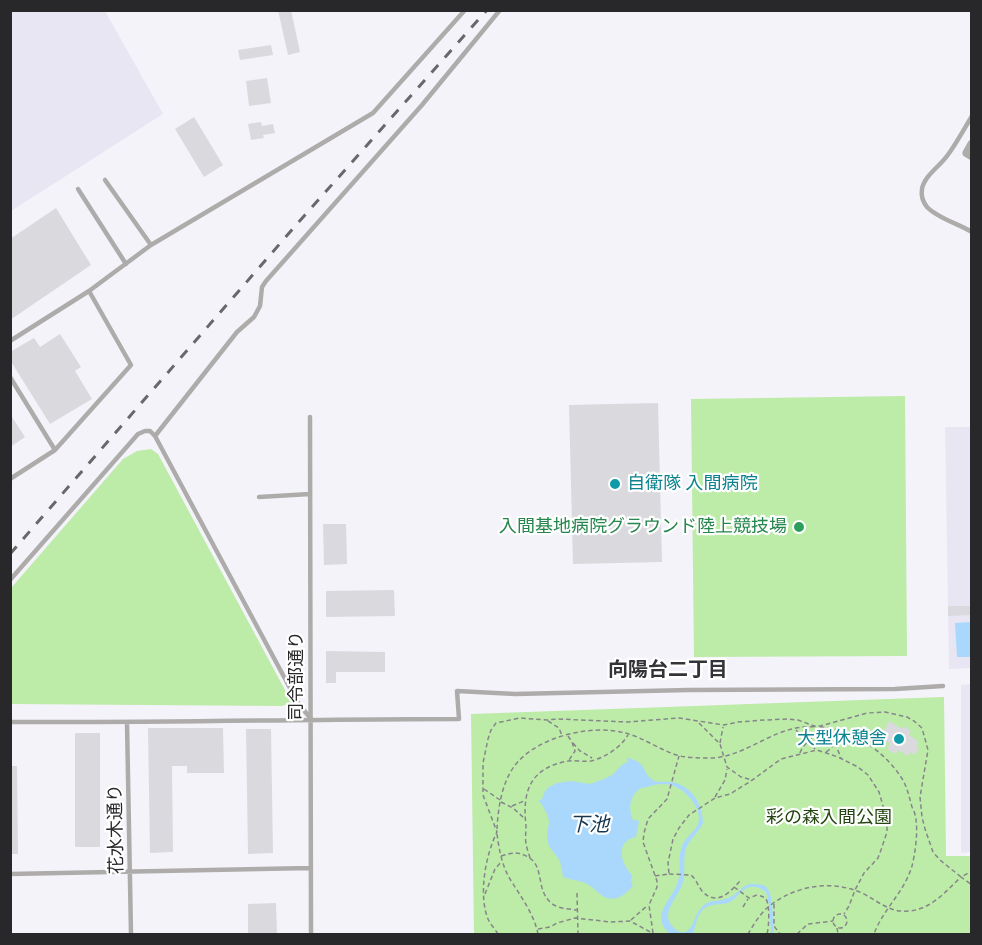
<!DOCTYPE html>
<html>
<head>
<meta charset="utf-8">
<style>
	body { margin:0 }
	#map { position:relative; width:982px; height:945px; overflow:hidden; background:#f4f3f9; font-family:Raleway,sans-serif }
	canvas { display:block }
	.frame { position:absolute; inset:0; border:12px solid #28282a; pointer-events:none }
</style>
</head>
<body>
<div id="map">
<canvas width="982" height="945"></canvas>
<div class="frame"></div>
</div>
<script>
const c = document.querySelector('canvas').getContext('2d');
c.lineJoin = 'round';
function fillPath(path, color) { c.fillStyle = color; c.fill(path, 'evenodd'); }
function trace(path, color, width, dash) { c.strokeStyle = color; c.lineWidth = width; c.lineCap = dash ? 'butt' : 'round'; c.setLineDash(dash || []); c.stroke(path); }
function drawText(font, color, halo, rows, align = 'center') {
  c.font = font + ' Raleway,"Noto Sans JP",sans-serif'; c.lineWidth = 4.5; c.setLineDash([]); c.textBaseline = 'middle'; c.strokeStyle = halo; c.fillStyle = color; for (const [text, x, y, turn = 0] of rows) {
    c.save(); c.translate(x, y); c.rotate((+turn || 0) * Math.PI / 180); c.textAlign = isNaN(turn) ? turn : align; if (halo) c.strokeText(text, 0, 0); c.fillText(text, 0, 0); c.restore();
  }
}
fillPath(new Path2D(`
	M11 10 105 11 163 114 11 211Z
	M945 427H971V668L949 669Z
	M971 684V852L961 853V685Z`), '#e8e6f3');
fillPath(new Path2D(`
	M905 396 907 656 694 657 691 399Z
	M151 449 158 454 292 703 282 706 11 704V588L123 459 137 451Z
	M944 697 946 856H971V934H474L471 714Z`), '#bdeba8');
fillPath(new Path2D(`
	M971 622V657H957L955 623Z
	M629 758C632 759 635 760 638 762 645 766 645 776 653 780 658 783 665 781 671 782 691 785 703 804 703 823 699 832 691 838 687 846 682 857 686 870 683 882 679 897 659 913 673 927 677 931 680 933 685 932 695 928 694 913 703 906 710 899 719 902 728 898 737 895 740 888 747 885 752 883 760 884 765 886 775 893 772 923 774 934H769L771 932 769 905 766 892C761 888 754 885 747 888 740 891 736 900 728 903 719 905 707 903 701 912 696 918 696 928 692 934H670C647 914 676 898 679 877 681 867 678 856 682 846 685 837 695 832 698 824 701 816 697 808 693 802 684 789 671 781 654 785 649 786 646 788 641 788 629 796 629 807 632 819L639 821 636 837C615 841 620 863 632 875L631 881 633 886C625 895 613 905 600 894 595 890 592 886 585 883 578 880 570 880 563 877L560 861 549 846 547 838 549 821 547 814 541 803 538 801 542 799 545 791 549 787 557 783 571 781 590 784 604 779 612 775 623 764 628 762 627 759Z`), '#aad8fc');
fillPath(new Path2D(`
	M278 10H291L300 52 288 55Z
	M271 45 273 55 240 60 238 50Z
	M267 78 271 103 249 106 246 81Z
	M194 117 223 165 204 177 175 129Z
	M261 122 262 126 273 124 275 133 263 135 264 138 251 140 248 124Z
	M56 208 91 265 10 320V239Z
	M60 334 81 367 75 371 92 399 50 424 10 360V352L34 338 40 347Z
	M658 403 662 562 573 564 569 405Z
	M10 414 25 437 10 447Z
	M323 524H346L347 564 324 565Z
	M394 590 395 616 326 617V591Z
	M948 606H972V615L948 616Z
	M326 651 385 652V672H336V683H326Z
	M889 721 902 729 904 726 911 731 909 735 918 741 916 746 919 748 915 755 911 752 908 756 898 750 896 754 887 749 890 744 880 738Z
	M148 728H223L224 773H187V766H172L173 852 150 853Z
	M246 729H271L273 853 248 854Z
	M75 733H100V847H75Z
	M10 766H17L18 854H10Z
	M276 903 277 934H248V904Z`), '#dad9de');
trace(new Path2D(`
	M548 721 559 728 562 736
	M699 723 720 744 727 767 741 777 752 780
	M820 727C852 729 883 750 901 777 907 786 909 796 912 807 914 811 916 816 916 820 918 833 915 854 912 866 904 893 883 909 874 934
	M796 730 816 750
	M568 736 572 742 575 751 569 760
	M573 743 580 751 592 758
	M720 743 723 727
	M835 743 841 758
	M826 752C834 747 836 741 839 732
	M800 753C803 743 815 738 817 728
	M484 789 500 800
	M715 797 725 780 727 769
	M501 802 513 808 524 818
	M512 806 524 801
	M497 829C498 808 502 781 516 764 539 736 592 724 625 733 645 738 661 751 680 756 690 758 701 758 712 758 749 756 777 723 816 727
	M497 834C499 849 502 866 510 879 521 897 534 914 538 934
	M501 856C512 853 518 851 528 857 546 867 534 892 554 905 561 909 570 909 577 910
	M530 858C529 854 527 849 526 844 525 838 526 832 526 826 522 791 530 768 568 761 575 760 583 762 591 761 606 757 620 748 628 735
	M669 874 691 875C696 879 698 886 702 891 717 907 730 892 740 881
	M655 876 669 874 668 863 673 839 679 828 689 815 715 798 730 794 751 781 781 759 817 750 838 757 858 767 868 775 879 792 887 820V832L881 850 878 858 864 873 855 890 849 906 844 914
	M734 887 749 898 757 895C761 896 763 896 766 899 770 905 769 927 767 934
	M577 893 578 934
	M485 894 495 869 502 861
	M774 904V926L780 934
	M743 907 748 899
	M833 921a7 7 0 1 1 14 0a7 7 0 1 1-14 0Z
	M631 920 648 905
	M837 928 838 934
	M538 929 550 927 557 923 575 918 611 922 630 921 654 934
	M653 933 649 905 657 887V881L643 842 644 833 648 819 667 799 679 756
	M498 934C495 929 490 924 488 919 478 894 486 854 497 832L483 795V763L488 739 491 730 496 723 520 718 547 720 558 719 627 722 679 718 724 725 738 722 765 720 788 719 798 720 817 727 867 713 885 712 907 717 914 721 922 728 928 750 920 797 922 817 925 829 933 852 940 860 961 877 972 871
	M748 934C753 926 759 915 767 908 793 886 830 879 862 893 878 901 890 913 908 911 931 910 946 891 961 877L972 885
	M797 934 808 924 833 921`), '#86868a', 1.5, [4.5, 3]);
trace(new Path2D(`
	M972 116C964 129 956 144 947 156 940 166 924 176 922 189 921 195 923 202 927 207 937 218 959 224 972 232
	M105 180 151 245
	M78 189 126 264
	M10 341 89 291 151 245 373 113 465 10
	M10 377 55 450
	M310 417 311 934
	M155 436 237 332 254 317 260 306 262 287 266 281 422 105 500 10
	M10 479 55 450 131 365 89 291
	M259 497 310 494
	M10 580 138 434 145 431H150L155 436 298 703 311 719
	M10 722C160 723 310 719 459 719L457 691 515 694 688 690 895 689 943 686
	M127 723 131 934
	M10 874 310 868`), '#aeacab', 4.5);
trace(new Path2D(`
	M972 144 967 153 972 156`), '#aeacab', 9);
trace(new Path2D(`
	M10 554 297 224 487 10`), '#68686b', 3, [10, 10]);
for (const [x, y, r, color] of [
	[615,484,6,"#0f9aa8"],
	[799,527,6,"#2e9e5b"],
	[899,739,6,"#0f9aa8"]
]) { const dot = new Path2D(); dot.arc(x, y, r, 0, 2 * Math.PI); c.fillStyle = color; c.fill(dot); trace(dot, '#fff', 2); }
drawText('18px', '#0d838f', '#fff', [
	["自衛隊 入間病院",627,484],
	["大型休憩舎",887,739,"right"]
], 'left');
drawText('18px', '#27864d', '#fff', [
	["入間基地病院グラウンド陸上競技場",787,527]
], 'right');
drawText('18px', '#28282a', '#fff', [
	["司令部通り",297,676,-90],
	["花水木通り",116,829,-91]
]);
drawText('18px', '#244511', '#fff', [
	["彩の森入間公園",829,818]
]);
drawText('bold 20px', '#343438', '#fff', [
	["向陽台二丁目",668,670]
]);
drawText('italic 20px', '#15364e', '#fff', [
	["下池",589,825]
]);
</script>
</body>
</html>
